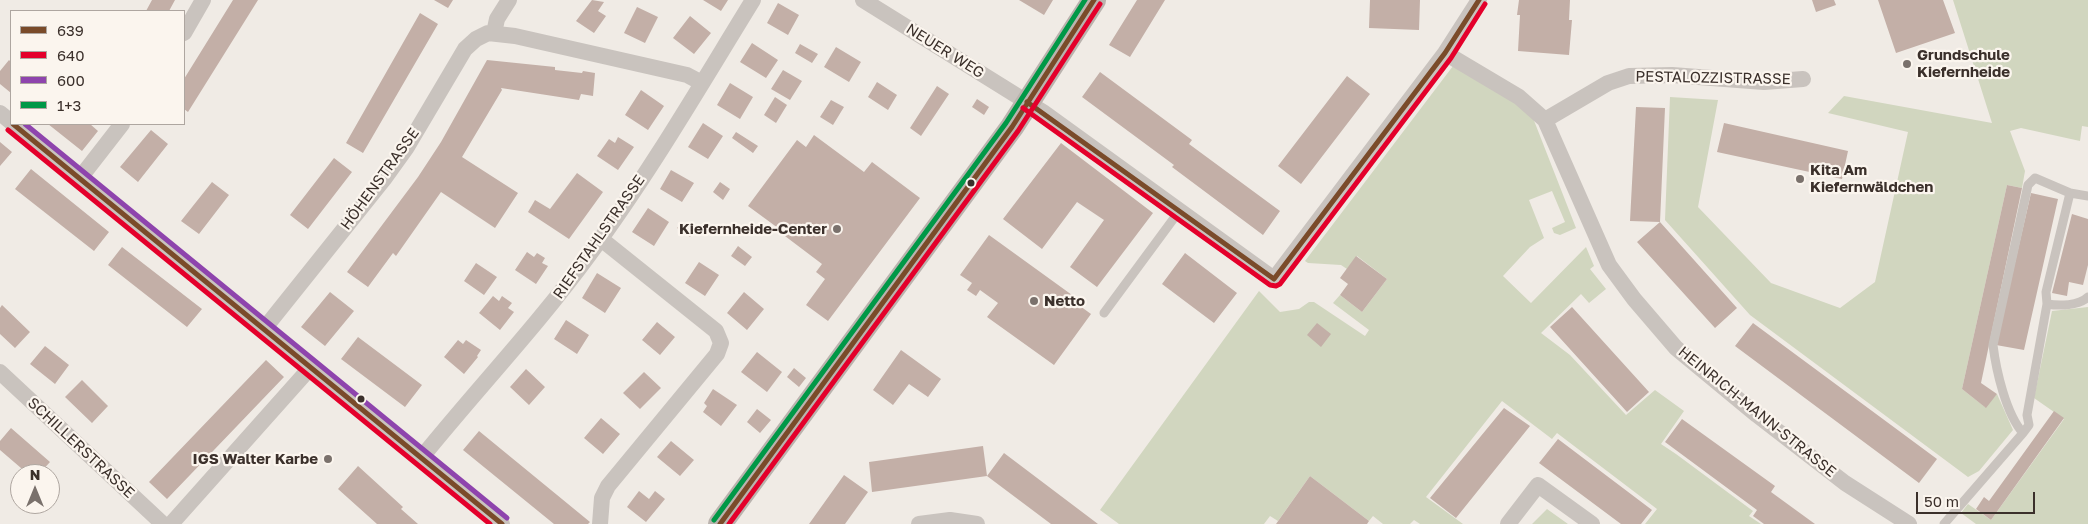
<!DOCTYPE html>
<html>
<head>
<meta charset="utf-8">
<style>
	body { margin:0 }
	#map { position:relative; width:2088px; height:524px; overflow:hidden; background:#f0ebe5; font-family:"Golos Text",sans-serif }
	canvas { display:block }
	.legend { position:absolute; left:10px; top:10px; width:175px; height:115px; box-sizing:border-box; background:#fbf5ee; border:1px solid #aea6a0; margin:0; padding:6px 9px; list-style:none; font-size:15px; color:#3b302b }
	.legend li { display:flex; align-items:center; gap:10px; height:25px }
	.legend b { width:25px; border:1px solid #aea6a0 }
	.north { position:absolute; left:10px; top:464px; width:50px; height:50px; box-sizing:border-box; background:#fbf5ee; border:1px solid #aea6a0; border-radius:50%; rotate:0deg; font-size:14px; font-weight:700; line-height:20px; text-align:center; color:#3b302b }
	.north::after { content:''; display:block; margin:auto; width:18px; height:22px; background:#7a716c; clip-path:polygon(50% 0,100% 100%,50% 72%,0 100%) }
	.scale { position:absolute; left:1916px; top:492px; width:119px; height:22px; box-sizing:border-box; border:2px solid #3b302b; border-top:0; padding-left:6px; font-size:15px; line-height:18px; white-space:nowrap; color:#3b302b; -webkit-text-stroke:4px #fbf5ee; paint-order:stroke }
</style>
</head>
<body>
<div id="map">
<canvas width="2088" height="524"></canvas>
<ul class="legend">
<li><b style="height:6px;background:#7a4b2a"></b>639</li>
<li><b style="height:6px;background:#e4002b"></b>640</li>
<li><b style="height:6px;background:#8e44ad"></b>600</li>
<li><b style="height:6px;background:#009847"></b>1+3</li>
</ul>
<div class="north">N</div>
<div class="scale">50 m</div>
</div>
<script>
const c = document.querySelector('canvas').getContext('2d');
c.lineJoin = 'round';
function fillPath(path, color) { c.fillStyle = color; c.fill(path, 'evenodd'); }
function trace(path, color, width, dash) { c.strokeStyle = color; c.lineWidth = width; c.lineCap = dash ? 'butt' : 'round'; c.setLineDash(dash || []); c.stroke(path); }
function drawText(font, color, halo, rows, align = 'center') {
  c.font = font + ' "Golos Text",sans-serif'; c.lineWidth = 4.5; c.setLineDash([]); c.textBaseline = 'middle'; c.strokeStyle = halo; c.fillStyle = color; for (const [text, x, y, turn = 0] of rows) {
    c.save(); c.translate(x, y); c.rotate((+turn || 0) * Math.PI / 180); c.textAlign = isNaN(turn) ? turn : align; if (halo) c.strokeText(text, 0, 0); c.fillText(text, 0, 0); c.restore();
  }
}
fillPath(new Path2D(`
	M1953 0H2088V127L2082 126 2080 141 2021 128 2010 131 2025 171 2022 188 2007 185 1962 389 1985 407 1997 394 2013 430 1979 471 1968 477 1750 315 1665 220 1670 97 1718 100 1698 207 1771 283 1840 308 1875 282 1908 132 1828 113 1844 96 1992 123Z
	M1453 66 1517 101 1533 118 1576 228 1560 235 1554 233 1552 228 1565 222 1552 191 1529 200 1544 238 1530 247 1503 276 1531 303 1586 247 1594 266 1590 269 1606 289 1589 303 1581 294 1541 333 1570 355 1626 415 1655 390 1684 411 1661 444 1676 454 1753 511 1749 516 1761 524H1645L1657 509 1557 433 1552 439 1502 401 1426 497 1463 524H1420L1414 520 1410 524H1383L1373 516 1369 521 1310 476 1278 521 1270 516 1264 524H1119L1100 510 1259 291 1280 312 1299 309 1309 302H1314L1365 336 1369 330 1333 303 1340 295 1362 312 1387 279 1357 256 1347 269 1341 265 1308 263 1305 261Z
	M2088 307V524H1976L1961 513 1968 504 1991 520 2064 419 2034 398 2052 311Z
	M1547 509 1568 524H1532Z`), '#d1d6bf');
fillPath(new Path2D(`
	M152 0H175L169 11H146Z
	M233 0H258L188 112 184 109V79Z
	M434 0H453L448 8Z
	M592 0 604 2 598 11 606 16 594 33 576 21Z
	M703 0H728L721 11Z
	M1019 0H1053L1044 15Z
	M1137 0H1165L1130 57 1109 45Z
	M1370 0H1420L1419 30 1369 28Z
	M1519 0H1570L1569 20H1572L1569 55 1518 51 1520 15H1517Z
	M1812 0H1834L1836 5 1816 12Z
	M1878 0H1943L1955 33 1896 53Z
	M778 3 799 15 788 35 767 23Z
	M637 7 658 17 645 43 624 33Z
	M420 13 438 24 363 153 346 143Z
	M690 16 711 33 694 54 673 38Z
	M752 43 778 60 766 78 740 62Z
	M800 44 818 54 812 63 795 53Z
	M836 47 861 62 849 82 824 67Z
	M9 60 11 62V93L0 84V71Z
	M487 60 555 67V70L582 73 583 71 595 73 593 96 581 94 579 100 501 88 502 90 462 157 518 193 495 228 441 192 396 256 393 253 368 287 347 272 418 177 441 142Z
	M783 70 802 81 790 100 771 89Z
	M1100 72 1192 140 1189 144 1280 211 1263 235 1172 167 1174 165 1082 97Z
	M1347 76 1370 94 1301 184 1278 166Z
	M877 82 897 95 888 110 868 97Z
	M730 83 753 97 740 119 717 105Z
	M937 86 949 94 921 136 910 128Z
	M641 90 664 106 648 130 625 115Z
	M775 97 787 105 776 123 764 115Z
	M977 99 989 107 984 115 972 107Z
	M831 100 844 107 833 125 820 117Z
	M1636 107 1665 108 1660 222 1630 221Z
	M703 123 723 136 708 159 688 147Z
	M1724 123 1848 151 1842 179 1717 152Z
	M48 124H90L98 131 82 151Z
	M151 130 168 144 138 182 120 167Z
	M736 132 758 146 753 153 732 138Z
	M814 135 864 172 872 162 920 198 828 321 806 305 825 279 816 272 822 264 777 230 778 228 748 206 797 140 806 147Z
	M618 137 634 147 618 170 597 156 609 139 615 143Z
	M0 142 12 152 0 166Z
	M1061 143 1153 213 1097 287 1070 267 1104 220 1077 202 1042 249 1003 219Z
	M334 158 352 172 308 229 290 215Z
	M31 169 109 232 94 251 15 189Z
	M671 170 694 183 682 202 660 189Z
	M577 173 603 192 569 239 528 212 535 200 550 209Z
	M212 182 229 195 199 234 181 221Z
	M720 182 730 189 723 200 713 192Z
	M2007 185 2022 188 1981 383 1997 394 1986 408 1962 389Z
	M2031 193 2058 199 2024 350 1996 345Z
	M648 208 669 222 654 246 632 232Z
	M2072 214 2088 219V265L2083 285 2069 282 2067 296 2052 293Z
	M682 222 694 231 690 237 677 228Z
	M1660 222 1737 308 1715 328 1637 242Z
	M989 235 1072 295 1069 298 1091 314 1054 365 987 317 998 303 980 290 976 296 967 290 972 283 960 275Z
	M738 246 752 257 745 266 731 256Z
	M122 247 202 309 187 327 108 265Z
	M527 252 534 257 537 253 545 258 542 263 548 266 536 284 515 270Z
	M1185 253 1237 293 1214 323 1162 284Z
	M1356 256 1387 279 1362 312 1340 295 1348 284 1340 278Z
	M699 262 719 275 705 296 685 283Z
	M476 263 497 277 484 295 464 281Z
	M597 273 621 288 605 313 582 298Z
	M330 292 354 311 325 346 301 327Z
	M744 292 764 309 747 330 727 313Z
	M493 296 499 301 502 296 512 303 508 308 514 312 500 330 479 313Z
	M2 305 30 332 15 348 0 334V308Z
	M1572 307 1649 392 1627 412 1550 327Z
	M566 320 589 335 577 354 554 339Z
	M657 322 675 337 660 355 642 340Z
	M1317 323 1331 334 1321 347 1307 335Z
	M1753 323 1937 459 1919 483 1735 346Z
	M358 337 422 385 405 407 341 359Z
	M458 340 463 344 466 340 481 350 477 356 478 357 464 374 444 357Z
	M45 346 69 365 55 384 30 364Z
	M901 350 941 379 928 397 909 384 893 405 873 390Z
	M757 352 782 372 767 392 741 372Z
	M266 360 284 377 167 499 149 482Z
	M794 368 806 378 799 387 787 377Z
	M526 369 545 387 529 405 510 387Z
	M644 372 661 388 640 409 623 393Z
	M82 380 108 406 92 423 65 397Z
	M713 389 737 405 721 426 703 412 707 406 704 403Z
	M1504 408 1530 426 1456 518 1430 498Z
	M757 409 771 420 760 433 747 422Z
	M2054 411 2064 418 1991 520 1976 509 1984 497 1989 501Z
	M601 418 620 434 603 454 584 438Z
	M1682 419 1775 486 1771 492 1815 524H1764L1753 516 1757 510 1665 442Z
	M11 428 50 462 39 474H28L0 450V441Z
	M479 431 590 522 588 524H554L463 450Z
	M1558 439 1652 510 1641 524H1621L1539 463Z
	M671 441 694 460 680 476 657 457Z
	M983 446 987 476 872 492 869 462Z
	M1004 453 1098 524H1051L987 476Z
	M358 466 403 507 401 509 418 524H377L338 489Z
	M844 475 868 492 845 524H809Z
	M1310 476 1369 521 1367 524H1276Z
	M639 491 649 499 655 491 665 499 646 522 627 507Z`), '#c3afa7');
trace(new Path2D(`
	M2070 193 2088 196
	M2047 304C2059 306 2079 306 2088 297
	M1104 313 1180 210
	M1944 524 2023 433 2029 425 2027 415 2047 304 2046 292 2070 193 2035 178 2028 185 1993 345C1996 370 2006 414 2023 433`), '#c9c3be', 9);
trace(new Path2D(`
	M863 0 1043 112 1274 279 1445 53 1479 0
	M184 33 203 0
	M494 33 497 19 509 0
	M1445 53 1519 97 1545 120 1609 265 1634 299 1676 348 1757 415 1845 483 1909 524
	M0 113 11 122
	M1545 120 1608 83 1629 76 1672 75 1764 82 1803 79
	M13 124 502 524
	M80 178 122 124
	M264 329 384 179 407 147 465 49 476 39 488 33 515 36 687 75 702 83
	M0 372 163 524
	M422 457C477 389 537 326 589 255 649 174 700 86 753 0
	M171 524 311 367
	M600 524 602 498 608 486 717 354 721 343 716 331 601 239
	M919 524 950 520 977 524
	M1508 524 1538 485 1592 524`), '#c9c3be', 16);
trace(new Path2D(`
	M720 524 1012 127 1094 0`), '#bab3ae', 24);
trace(new Path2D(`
	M1027 102 1274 279 1445 53 1479 0
	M13 124 502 524
	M720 524 1012 127 1094 0`), '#7a4b2a', 5);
trace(new Path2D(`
	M1023 108 1270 285 1276 286 1280 284 1451 58 1485 4
	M8 130 490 524
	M729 524 1018 131 1100 4`), '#e4002b', 5);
trace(new Path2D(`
	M25 124 507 518`), '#8e44ad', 5);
trace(new Path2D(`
	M714 520 1006 123 1085 0`), '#009847', 5);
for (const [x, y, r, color] of [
	[1907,64,5,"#7a716c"],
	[1800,179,5,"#7a716c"],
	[971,183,4.5,"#3b302b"],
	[837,229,5,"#7a716c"],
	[1034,301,5,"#7a716c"],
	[361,399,4.5,"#3b302b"],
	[328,459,5,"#7a716c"]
]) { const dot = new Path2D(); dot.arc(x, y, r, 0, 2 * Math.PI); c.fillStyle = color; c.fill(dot); trace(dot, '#fbf5ee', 2); }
drawText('15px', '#3b302b', '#fbf5ee', [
	["NEUER WEG",945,51,32],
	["PESTALOZZISTRASSE",1713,78,1],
	["HÖHENSTRASSE",380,179,-54],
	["RIEFSTAHLSTRASSE",599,237,-55],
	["HEINRICH-MANN-STRASSE",1757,412,39],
	["SCHILLERSTRASSE",81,448,43]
]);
drawText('bold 15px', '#3b302b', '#fbf5ee', [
	["Grundschule",1917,55],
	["Kiefernheide",1917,72],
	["Kita Am",1810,170],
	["Kiefernwäldchen",1810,187],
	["Kiefernheide-Center",827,229,"right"],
	["Netto",1044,301],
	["IGS Walter Karbe",318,459,"right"]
], 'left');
</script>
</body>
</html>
